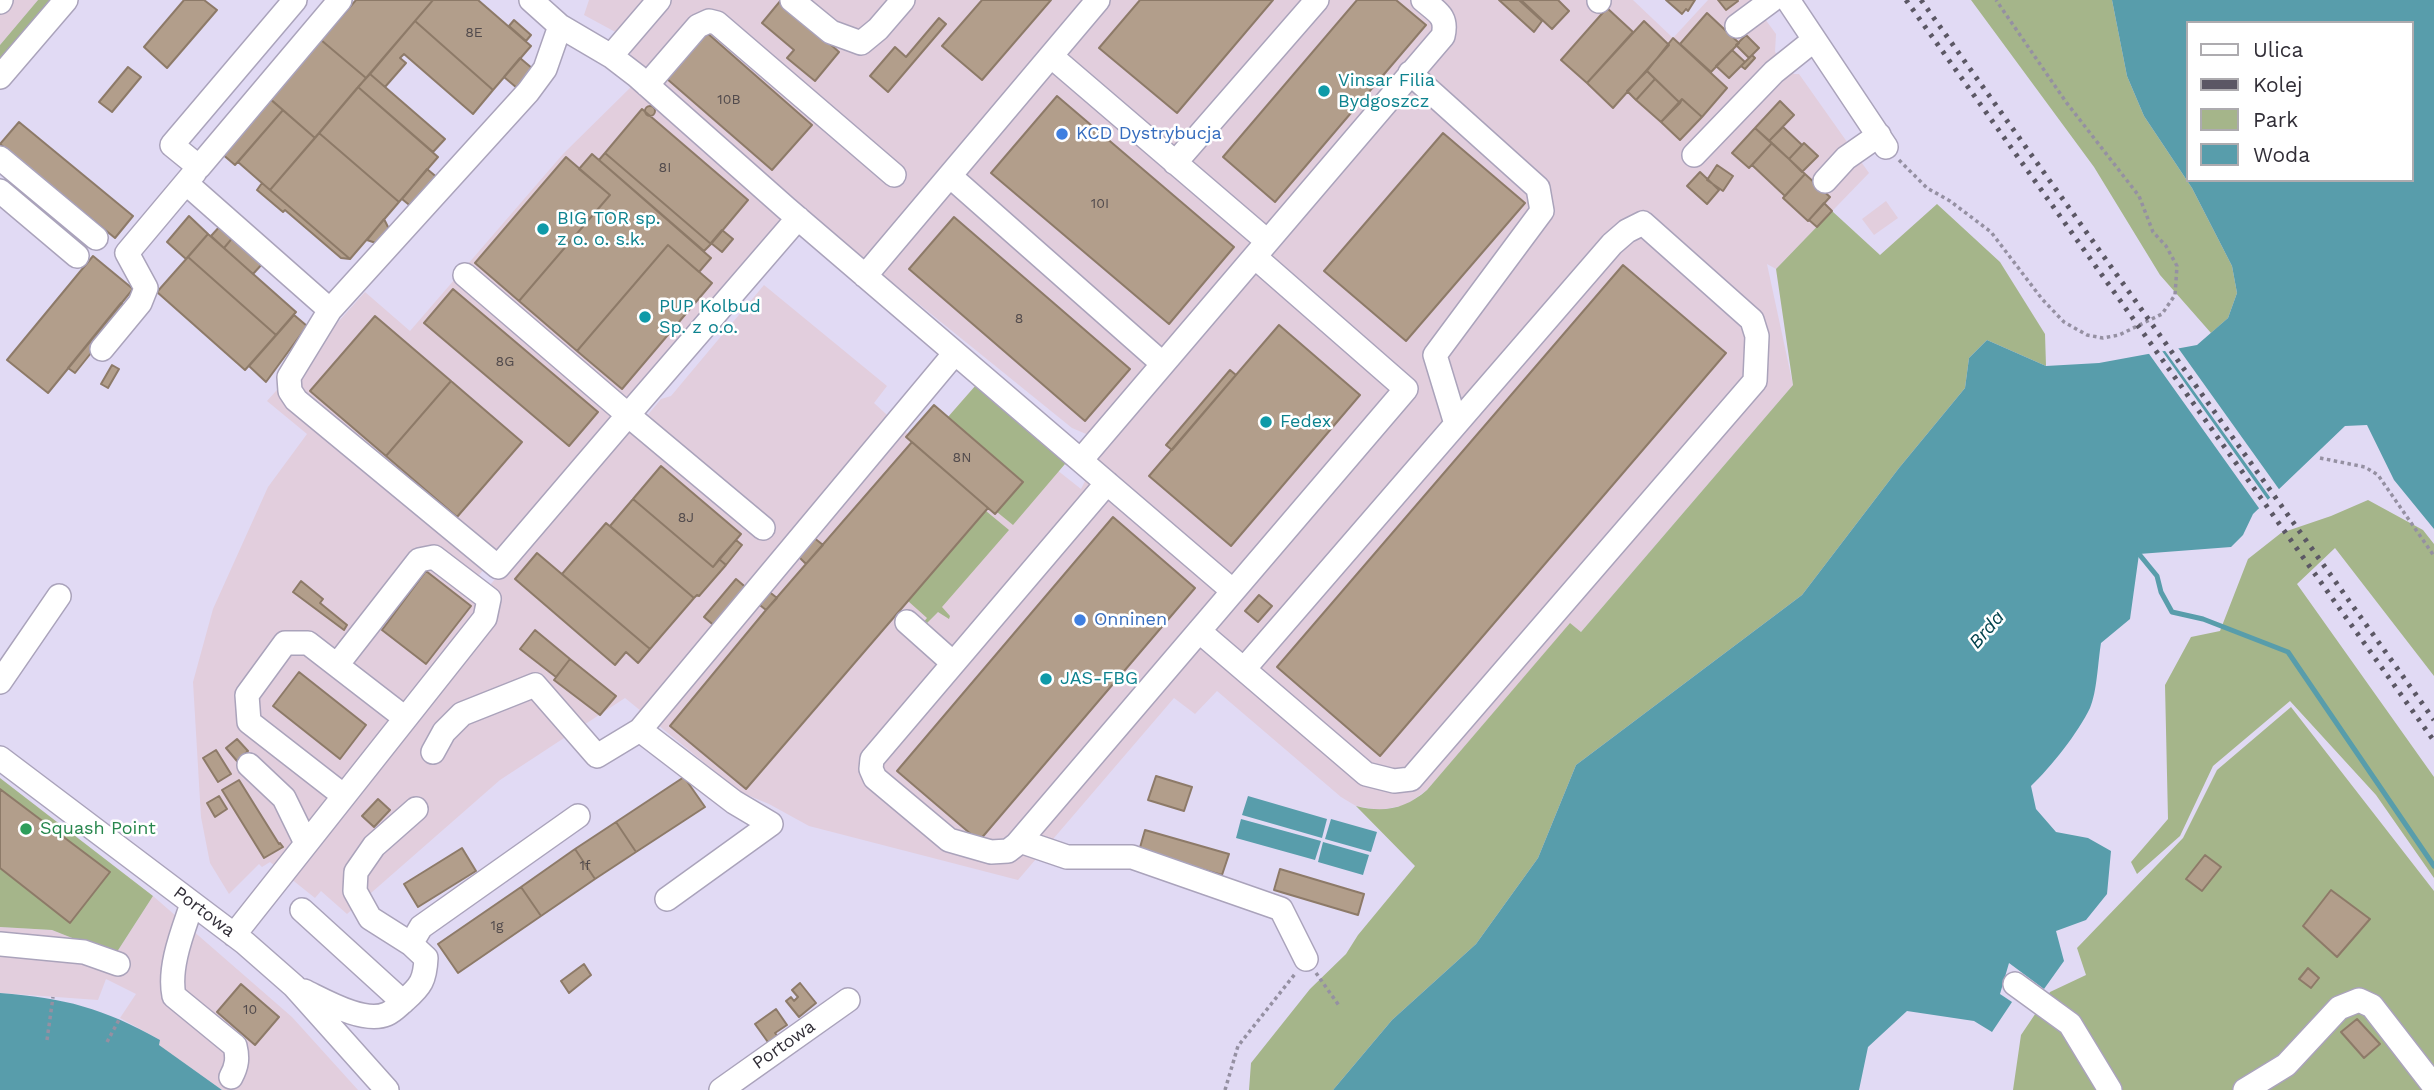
<!DOCTYPE html>
<html>
<head>
<meta charset="utf-8">
<style>
	body { margin:0 }
	#map { position:relative; width:2434px; height:1090px; overflow:hidden; background:#e1daf4; font-family:"Work Sans",sans-serif }
	canvas { display:block }
	.legend { position:absolute; left:2186px; top:21px; width:228px; height:161px; box-sizing:border-box; background:#fff; border:2px solid #adabaf; margin:0; padding:9px 12px; list-style:none; font-size:21px; color:#312e37 }
	.legend li { display:flex; align-items:center; gap:14px; height:35px }
	.legend b { width:35px; border:2px solid #adabaf }
</style>
</head>
<body>
<div id="map">
<canvas width="2434" height="1090"></canvas>
<ul class="legend">
<li><b style="height:9px;background:#fff"></b>Ulica</li>
<li><b style="height:9px;background:#5b5764"></b>Kolej</li>
<li><b style="height:19px;background:#a5b58a"></b>Park</li>
<li><b style="height:19px;background:#589dab"></b>Woda</li>
</ul>
</div>
<script>
const c = document.querySelector('canvas').getContext('2d');
c.lineJoin = 'round';
function fillPath(path, color) { c.fillStyle = color; c.fill(path, 'evenodd'); }
function trace(path, color, width, dash) { c.strokeStyle = color; c.lineWidth = width; c.lineCap = dash ? 'butt' : 'round'; c.setLineDash(dash || []); c.stroke(path); }
function drawText(font, color, halo, rows, align = 'center') {
  c.font = font + ' "Work Sans",sans-serif'; c.lineWidth = 5; c.setLineDash([]); c.textBaseline = 'middle'; c.strokeStyle = halo; c.fillStyle = color; for (const [text, x, y, turn = 0] of rows) {
    c.save(); c.translate(x, y); c.rotate((+turn || 0) * Math.PI / 180); c.textAlign = isNaN(turn) ? turn : align; if (halo) c.strokeText(text, 0, 0); c.fillText(text, 0, 0); c.restore();
  }
}
fillPath(new Path2D(`
	M0 0H38L0 45Z
	M589 0H1633L1673 38 1708 0H1751L1776 34 1775 52 1794 74H1799L1869 173 1776 269 1767 264 1793 385 1581 632 1570 624 1427 790 1406 805 1380 810 1356 806 1341 797 1217 691 1195 714 1174 698 1018 880 809 826 769 804 740 792 625 698 500 780 347 914 321 891 315 898 270 862 262 867 259 864 229 894 210 863 201 817 193 682 213 609 268 487 307 434 267 401 365 292 410 331 563 154 631 87 788 220 479 575 490 585 623 431 646 417 661 399 671 396 764 285 887 386 874 403 908 434 934 405 948 417 971 391 1057 470 1081 489 1105 442 1072 428 847 246 630 59 632 41 584 15Z
	M1886 201 1898 218 1874 235 1862 219Z
	M153 896 292 1017 358 1090H222L158 1045 160 1040 120 1018 136 994 106 979 98 1000 0 993V927L52 930 115 955Z`), '#e2cedd');
fillPath(new Path2D(`
	M38 0H54L0 62V45Z
	M1971 0H2112L2127 76 2144 116 2192 188 2232 266 2237 293 2228 318 2211 333 2160 275 2094 167Z
	M1937 204 2000 262 2045 334 2046 366 1987 340 1969 358 1965 388 1899 468 1802 595 1576 765 1538 858 1476 944 1392 1020 1333 1090H1249L1251 1063 1310 989 1346 954 1358 935 1415 866 1356 806C1384 813 1405 809 1427 790L1570 623 1581 632 1793 385 1776 269 1832 211 1880 255Z
	M976 385 1078 471V474L1065 464 1013 525 997 512 1023 482 948 417Z
	M2368 500 2423 530 2434 544V676L2335 548 2297 584 2434 777V878L2376 795 2290 701 2213 766 2180 836 2137 874 2131 862 2168 819 2165 685 2191 637 2220 631 2248 559 2281 533 2331 516Z
	M986 511 1009 530 942 607 950 616 949 619 938 612 925 625 923 623 927 618 908 601Z
	M2291 707 2434 891V1090H2013L2021 1035 2050 992 2086 975 2077 948 2183 838 2217 770Z
	M0 778 153 896 115 955 52 930 0 927Z`), '#a5b58a');
fillPath(new Path2D(`
	M2112 0H2434V529L2394 480 2367 425 2345 426 2253 514 2243 535 2231 547 2139 554 2130 619 2101 643C2098 661 2097 692 2090 708 2078 733 2051 767 2031 786L2036 809 2056 832 2088 838 2111 851 2107 894 2086 920 2056 931 2064 961 2044 989 2009 963 2000 994 2012 1002 1992 1032 1974 1021 1907 1011 1868 1047 1859 1090H1333L1392 1020 1476 944 1538 858 1576 765 1802 595 1899 468 1965 388 1969 358 1987 340 2046 366 2099 363 2197 345 2228 318 2237 293 2232 266 2192 188 2144 116 2127 76ZM2187 23H2411V180H2187Z
	M1248 796 1327 819 1322 838 1242 815Z
	M1241 819 1321 841 1315 860 1236 838Z
	M1331 819 1377 832 1371 852 1325 839Z
	M1323 842 1369 855 1363 875 1318 862Z
	M0 993C65 998 103 1008 160 1040L159 1045 222 1090H0Z`), '#589dab');
fillPath(new Path2D(`
	M2176 345 2281 492 2272 500 2163 348Z
	M2160 348 2270 503 2261 511 2147 351Z`), '#e1daf4');
trace(new Path2D(`
	M2139 554 2157 576 2161 592 2172 612 2203 619 2288 652 2434 866`), '#589dab', 5);
const building = new Path2D(`
	M184 0H204L217 10 167 68 144 47Z
	M356 0H433L366 78 321 40Z
	M433 0H478L531 46 493 90 415 21Z
	M781 0 839 52 815 81 787 58 794 50 762 23Z
	M982 0H1051L982 80 942 46Z
	M1140 0H1273L1177 113 1099 48Z
	M1357 0H1396L1426 25 1275 202 1223 157Z
	M1499 0H1519L1542 21 1534 32Z
	M1521 0H1558L1569 11 1552 29Z
	M1666 0H1695L1688 11 1686 9 1682 14Z
	M1718 0H1737L1738 1 1726 10Z
	M1607 8 1633 32 1587 83 1561 60Z
	M1707 13 1739 43 1711 72 1680 44Z
	M939 18 946 24 888 92 870 76 895 47 906 57Z
	M514 20 531 35 526 41 509 26Z
	M415 21 493 90 473 114 404 54 400 58 406 63 385 87 370 74Z
	M1644 21 1669 45 1613 108 1587 83Z
	M706 32 812 125 772 170 666 78Z
	M1746 35 1759 48 1749 58 1736 45Z
	M1673 38 1727 88 1702 117 1682 99 1680 103 1647 71Z
	M321 40 366 78 315 138 270 99Z
	M1732 50 1745 62 1729 78 1716 66Z
	M1752 55 1755 58 1745 69 1741 66Z
	M520 58 533 69 517 88 504 77Z
	M128 67 141 77 112 112 99 102Z
	M1647 71 1655 79 1636 100 1627 91Z
	M370 74 445 139 433 152 358 87Z
	M1655 79 1680 103 1661 122 1636 100Z
	M358 87 438 157 399 202 319 133Z
	M1057 96 1234 247 1169 324 991 173Z
	M268 97 283 110 235 165 221 153Z
	M1682 99 1702 117 1680 140 1661 122Z
	M1780 101 1794 115 1769 141 1755 128Z
	M645 111a5 5 0 1 1 10 0a5 5 0 1 1-10 0Z
	M642 109 748 200 711 244 605 153Z
	M283 110 315 138 270 190 238 162Z
	M19 122 133 216 115 238 0 144Z
	M1783 127 1802 145 1789 159 1769 141Z
	M1755 128 1772 143 1749 168 1732 153Z
	M319 133 399 202 350 259 270 190Z
	M1443 133 1525 203 1406 341 1324 271Z
	M1772 143 1805 174 1785 196 1752 165Z
	M1804 143 1818 156 1802 172 1789 159Z
	M605 153 711 244 704 251 599 160Z
	M592 154 711 258 699 272 668 245 577 351 519 301 610 195 579 169Z
	M566 157 610 195 519 301 475 263Z
	M1717 165 1733 176 1723 191 1707 180Z
	M427 169 439 179 413 208 402 199Z
	M1700 172 1719 190 1707 204 1687 186Z
	M1805 174 1830 197 1808 221 1783 198Z
	M262 183 270 190 350 259 341 258 285 210 283 212 257 190Z
	M1824 203 1832 211 1817 227 1809 220Z
	M189 216 208 234 186 259 167 242Z
	M954 217 1130 369 1085 421 909 269Z
	M384 219 390 231 379 244 367 240Z
	M221 225 234 236 224 248 211 236Z
	M722 230 733 239 722 252 711 243Z
	M208 234 296 312 276 335 188 257Z
	M234 236 264 262 253 274 224 248Z
	M668 245 712 283 622 389 577 351Z
	M93 256 133 289 48 393 7 360Z
	M188 257 276 335 245 370 157 292Z
	M1623 265 1726 353 1380 756 1277 667Z
	M453 289 598 412 569 446 424 323Z
	M121 303 127 308 75 373 68 368Z
	M294 315 307 326 266 382 249 366Z
	M375 316 451 381 386 456 310 391Z
	M1279 325 1360 395 1231 546 1149 476Z
	M112 365 119 369 108 388 101 384Z
	M1230 370 1236 375 1172 450 1166 445Z
	M451 381 522 442 457 517 386 456Z
	M934 405 1023 482 995 514 906 437Z
	M912 442 988 508 746 789 670 726 766 610Z
	M661 466 741 534 713 567 633 499Z
	M633 499 713 567 719 559 726 565 699 596 697 595 694 598 610 526Z
	M1113 517 1195 588 979 841 897 771Z
	M606 523 694 598 650 649 562 574Z
	M813 537 823 545 806 564 797 555Z
	M736 540 742 545 726 565 719 559Z
	M537 553 650 649 638 663 626 652 615 665 515 579Z
	M426 571 471 606 426 664 382 630Z
	M736 579 749 590 717 628 704 617Z
	M301 581 323 599 320 603 347 625 344 630 293 592Z
	M767 590 777 598 766 610 756 602Z
	M1259 595 1272 606 1258 622 1245 611Z
	M535 630 570 659 556 677 520 649Z
	M570 659 616 696 600 715 554 680Z
	M299 672 366 725 340 759 273 706Z
	M237 739 248 751 237 761 226 748Z
	M216 750 231 774 218 782 203 758Z
	M1156 776 1192 787 1184 811 1148 800Z
	M684 777 705 807 636 852 616 822Z
	M239 780 279 844 280 843 283 847 264 858 222 790Z
	M0 789 110 872 70 923 0 868Z
	M219 796 227 809 215 817 207 803Z
	M378 799 390 810 374 827 362 816Z
	M616 822 636 852 595 879 575 849Z
	M1145 830 1229 854 1222 875 1139 851Z
	M462 848 476 871 418 907 404 884Z
	M575 849 595 879 541 916 521 887Z
	M2205 855 2221 867 2202 891 2186 879Z
	M1280 869 1364 894 1358 915 1274 890Z
	M521 887 541 916 458 973 438 944Z
	M2331 890 2370 919 2337 957 2303 926Z
	M584 964 591 975 569 993 561 981Z
	M2308 968 2319 978 2311 988 2299 979Z
	M800 983 816 1003 799 1017 786 1001 791 997 794 1001 798 997 792 990Z
	M241 984 279 1017 255 1045 217 1012Z
	M776 1009 787 1025 775 1033 779 1038 770 1045 755 1024Z
	M2357 1019 2380 1044 2364 1058 2341 1032Z`);
fillPath(building, '#b29e8b');
trace(building, '#8d7a68', 2);
const minor = new Path2D(`
	M295 0 172 145 199 167 340 0
	M531 0 560 26 611 56 637 76 786 208 1233 591
	M792 0 831 32 861 43 878 29 903 0
	M1788 0 1886 147
	M1599 1V0
	M0 2 1 0
	M1737 26 1772 0
	M611 56 659 0
	M1051 56 1267 241
	M1410 73 1538 188 1542 211 1435 355 1456 424
	M0 77 66 0
	M647 85 698 26 709 21 717 23 894 175
	M1694 155 1774 72 1814 40
	M0 158 96 238
	M1175 163 1317 0
	M950 176 1163 364
	M1825 181 1846 158 1879 135
	M186 183 330 310 528 92 545 69 560 26
	M0 191 77 256
	M465 275 628 415 798 218
	M865 276 1098 0
	M330 310 289 377 290 391 296 400 498 567 628 415 763 528
	M102 349 140 303 146 288 127 253 195 172
	M1081 460 1443 36C1448 16 1437 12 1423 0
	M1107 483 872 759 871 769 875 778 949 840 991 852 1008 851 1017 844 1406 389 1255 257
	M907 622 953 663
	M1199 631 1366 774 1394 781 1411 779 1755 381 1757 336 1752 320 1643 223 1627 231 1612 244 1244 669
	M0 682 59 596
	M433 752 444 732 462 714 535 685 597 756 640 730
	M0 758 245 943 294 986 387 1090
	M249 765 284 798 306 843
	M344 796 249 722 247 695 285 643H308L405 718
	M1020 841 1067 857H1132L1281 909 1306 959
	M667 899 771 824 734 802 640 730 955 353
	M192 904C183 931 168 967 174 996L235 1046C238 1058 237 1066 231 1077
	M302 910 403 1002
	M234 935 485 618 489 599 434 557 419 560 337 665
	M0 944 84 952 118 964
	M411 944 421 927 578 816
	M2015 984 2070 1024 2110 1090
	M304 991C325 1001 364 1024 387 1014 394 1011 399 1005 405 1000 421 986 425 980 426 958L411 944 370 918 355 891 356 872 374 846 416 809
	M721 1090 848 1000
	M2245 1090 2286 1065 2339 1008 2359 1000 2372 1006 2434 1086`);
trace(minor, '#aaa3bb', 26);
trace(new Path2D(`
	M1899 160 1927 188 1950 201 1991 232 2042 299 2064 322 2087 335 2103 338 2119 335 2162 314 2175 295 2177 266 2166 246 2153 232 2139 196 2066 102 1996 0
	M2320 458 2365 467 2378 475 2434 556
	M1316 973 1340 1007
	M47 1040 53 997
	M107 1042 120 1018
	M1225 1090 1238 1046 1295 974`), '#9590a2', 3.5, [3.5, 3.5]);
trace(minor, '#fff', 23);
trace(new Path2D(`
	M1906 0 2434 741
	M1921 0 2434 720`), '#5b5764', 5, [3.5, 7]);
for (const [x, y, r, color] of [
	[1324,91,7,"#0f9aa8"],
	[1062,134,7,"#3f7fe0"],
	[543,229,7,"#0f9aa8"],
	[645,317,7,"#0f9aa8"],
	[1266,422,7,"#0f9aa8"],
	[1080,620,7,"#3f7fe0"],
	[1046,679,7,"#0f9aa8"],
	[26,829,7,"#2e9e5b"]
]) { const dot = new Path2D(); dot.arc(x, y, r, 0, 2 * Math.PI); c.fillStyle = color; c.fill(dot); trace(dot, '#fff', 2.5); }
drawText('14px', '#514a4c', null, [
	["8E",474,33],
	["10B",729,100],
	["8I",665,168],
	["10I",1100,204],
	["8",1019,319],
	["8G",505,362],
	["8N",962,458],
	["8J",686,518],
	["1f",585,866],
	["1g",497,926],
	["10",250,1010]
]);
drawText('18px', '#0d838f', '#fff', [
	["Vinsar Filia",1338,81],
	["Bydgoszcz",1338,102],
	["BIG TOR sp.",557,219],
	["z o. o. s.k.",557,240],
	["PUP Kolbud",659,307],
	["Sp. z o.o.",659,328],
	["Fedex",1280,422],
	["JAS-FBG",1060,679]
], 'left');
drawText('18px', '#366cbe', '#fff', [
	["KCD Dystrybucja",1076,134],
	["Onninen",1094,620]
], 'left');
drawText('18px', '#27864d', '#fff', [
	["Squash Point",40,829]
], 'left');
drawText('18px', '#312e37', '#fff', [
	["Portowa",204,912,37],
	["Portowa",784,1045,-35]
]);
drawText('italic 19px', '#00424c', '#fff', [
	["Brda",1987,630,-49]
]);
</script>
</body>
</html>
